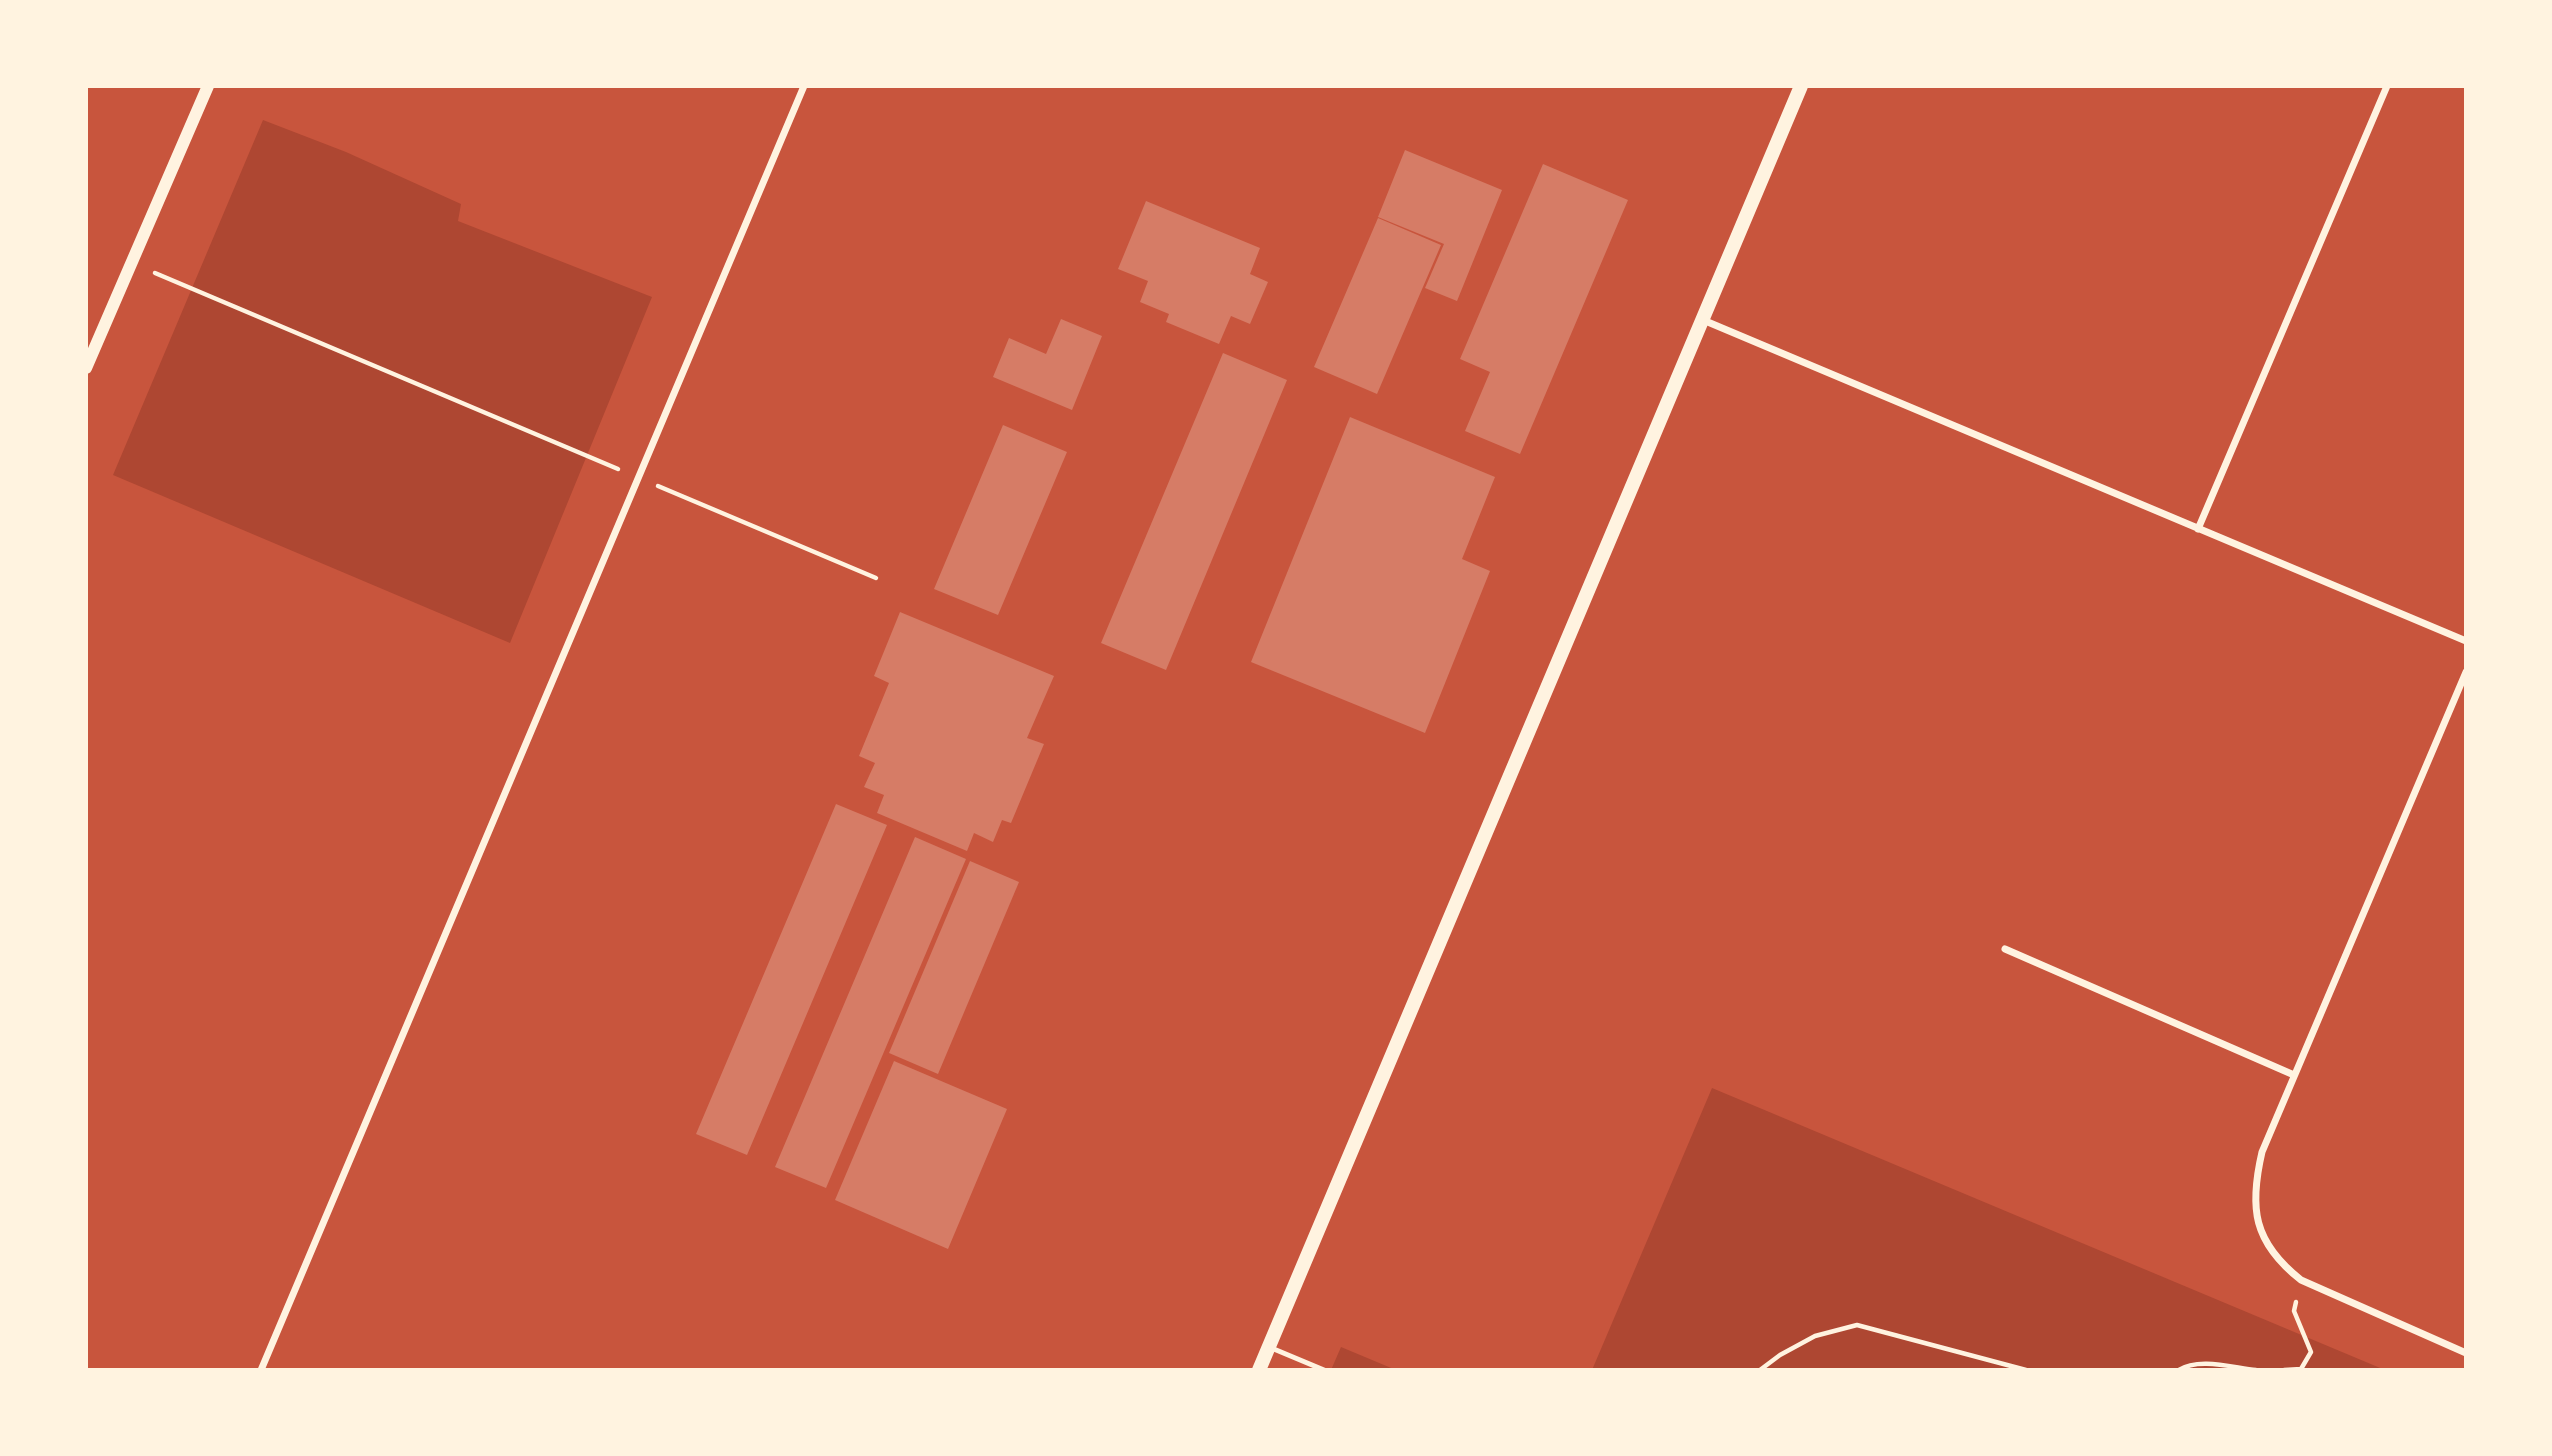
<!DOCTYPE html>
<html>
<head>
<meta charset="utf-8">
<style>
	body { margin:0 }
	#map { position:relative; width:2552px; height:1456px; overflow:hidden; background:#c8553d; font-family:Quicksand,sans-serif }
	canvas { display:block }
	.frame { position:absolute; inset:0; border:88px solid #fff3e0; pointer-events:none }
</style>
</head>
<body>
<div id="map">
<canvas width="2552" height="1456"></canvas>
<div class="frame"></div>
</div>
<script>
const c = document.querySelector('canvas').getContext('2d');
c.lineJoin = 'round';
function fillPath(path, color) { c.fillStyle = color; c.fill(path, 'evenodd'); }
function trace(path, color, width, dash) { c.strokeStyle = color; c.lineWidth = width; c.lineCap = dash ? 'butt' : 'round'; c.setLineDash(dash || []); c.stroke(path); }
fillPath(new Path2D(`
	M263 120 346 152 461 204 458 221 652 297 510 643 113 475Z
	M1712 1088 2385 1370H1592Z
	M1341 1347 1396 1370H1331Z`), '#ae4732');
fillPath(new Path2D(`
	M1405 150 1502 190 1457 301 1425 288 1444 244 1378 217Z
	M1543 164 1628 200 1520 454 1465 431 1490 372 1460 359Z
	M1146 201 1260 248 1250 274 1268 282 1250 324 1231 316 1219 344 1166 322 1169 314 1140 302 1148 281 1118 269Z
	M1378 218 1441 245 1377 394 1314 367Z
	M1061 319 1102 336 1072 410 993 377 1009 338 1046 354Z
	M1223 353 1287 380 1166 670 1101 643Z
	M1350 417 1495 477 1462 559 1490 571 1425 733 1251 662Z
	M1003 425 1067 452 998 615 934 589Z
	M900 612 1054 676 1027 738 1044 744 1011 823 1002 820 993 842 974 833 967 851 877 813 884 795 864 787 875 763 859 756 889 683 874 676Z
	M836 804 887 825 747 1155 696 1134Z
	M915 837 966 859 826 1188 775 1167Z
	M970 861 1019 882 938 1074 889 1053Z
	M894 1061 1007 1109 948 1249 835 1200Z`), '#d67c66');
trace(new Path2D(`
	M155 273 618 469
	M658 486 876 578
	M1760 1370 1780 1355 1815 1336 1857 1325 2026 1370
	M2179 1370C2199 1357 2234 1368 2256 1370
	M2284 1370 2301 1369 2311 1352 2294 1311 2296 1302`), '#fff3e0', 4.5);
trace(new Path2D(`
	M1269 1347 1324 1370`), '#fff3e0', 5);
trace(new Path2D(`
	M1703 320 2466 641
	M2198 529 2387 86
	M2466 672 2262 1152C2249 1208 2253 1242 2301 1280L2466 1353
	M2005 949 2294 1075
	M261 1370 804 86`), '#fff3e0', 7);
trace(new Path2D(`
	M86 368 208 86`), '#fff3e0', 12);
trace(new Path2D(`
	M1259 1370 1801 86`), '#fff3e0', 14);
</script>
</body>
</html>
